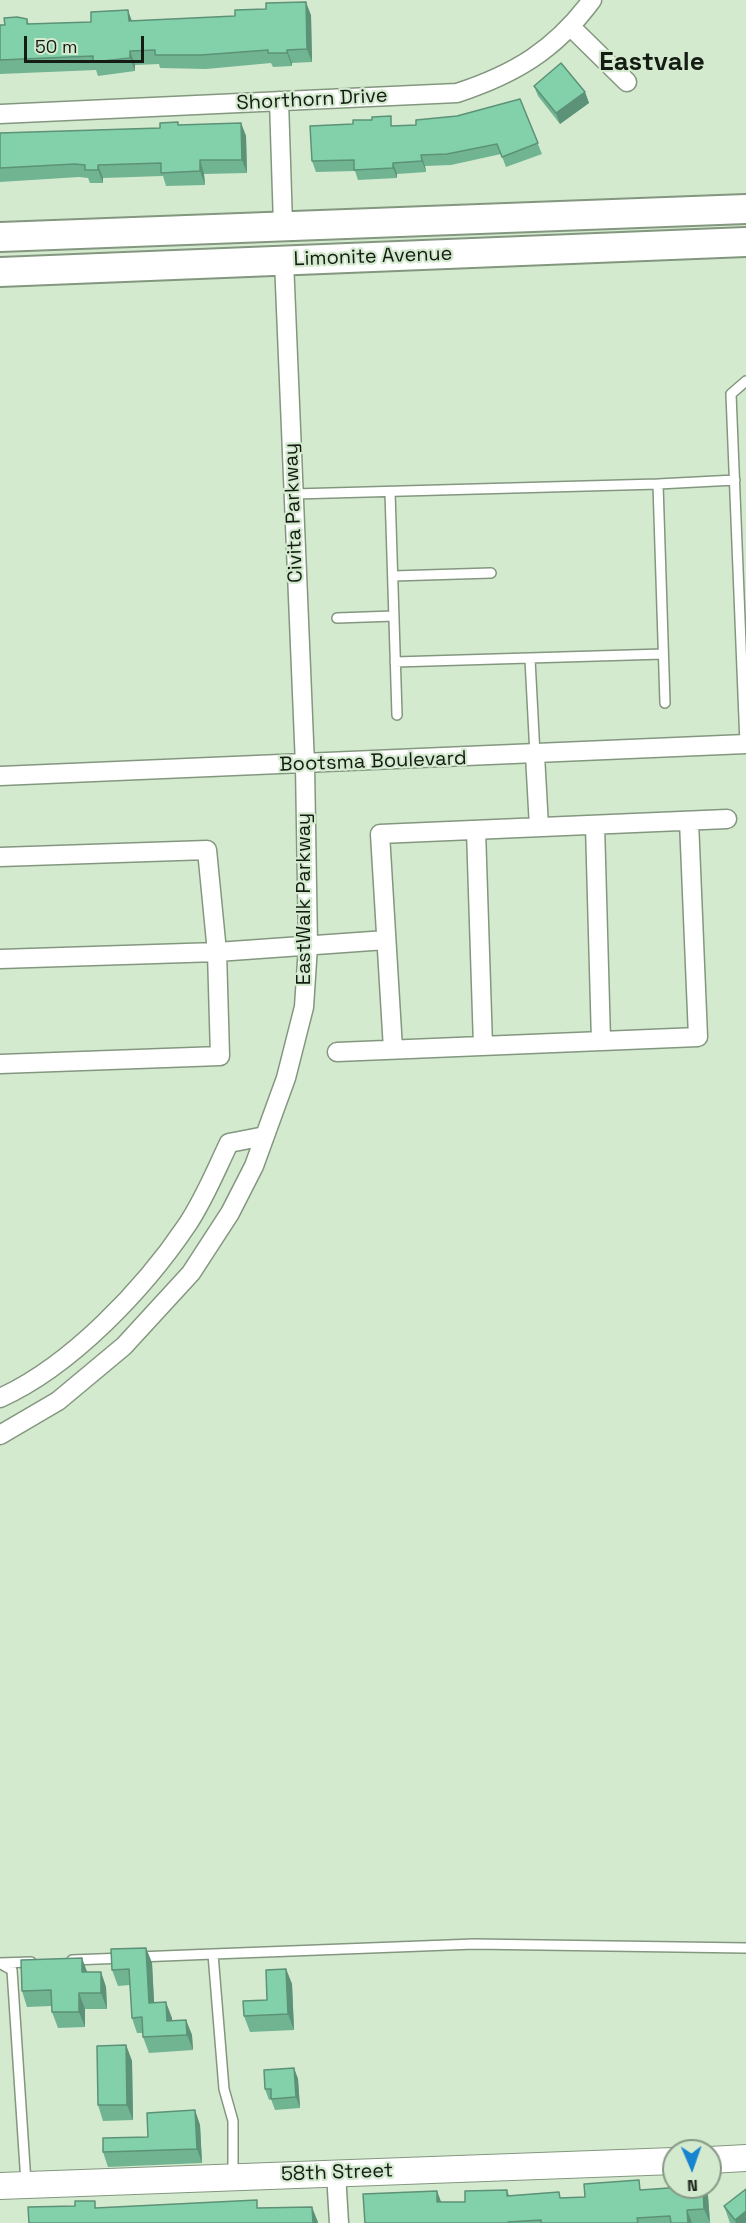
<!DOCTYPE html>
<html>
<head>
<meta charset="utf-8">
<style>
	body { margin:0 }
	#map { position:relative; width:746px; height:2223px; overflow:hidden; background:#d4eacf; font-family:"Space Grotesk",sans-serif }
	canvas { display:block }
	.north { position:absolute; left:662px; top:2139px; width:60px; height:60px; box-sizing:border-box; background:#d4eacf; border:2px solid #879884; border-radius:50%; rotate:178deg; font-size:16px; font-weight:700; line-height:24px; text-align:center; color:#141c13 }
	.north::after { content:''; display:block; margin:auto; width:21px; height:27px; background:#1684ce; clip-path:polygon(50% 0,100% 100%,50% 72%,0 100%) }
	.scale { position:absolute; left:24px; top:36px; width:120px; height:27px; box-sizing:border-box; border:3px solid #141c13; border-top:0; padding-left:8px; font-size:18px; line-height:21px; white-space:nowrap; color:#141c13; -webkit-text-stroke:4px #d4eacf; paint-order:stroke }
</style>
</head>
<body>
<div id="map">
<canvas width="746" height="2223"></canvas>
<div class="north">N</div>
<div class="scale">50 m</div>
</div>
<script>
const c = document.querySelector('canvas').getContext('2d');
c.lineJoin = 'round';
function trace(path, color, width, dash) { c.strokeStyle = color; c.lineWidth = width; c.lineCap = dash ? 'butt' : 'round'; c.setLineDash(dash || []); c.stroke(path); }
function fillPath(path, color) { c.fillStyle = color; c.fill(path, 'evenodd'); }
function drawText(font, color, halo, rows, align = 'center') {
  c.font = font + ' "Space Grotesk",sans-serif'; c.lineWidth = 4.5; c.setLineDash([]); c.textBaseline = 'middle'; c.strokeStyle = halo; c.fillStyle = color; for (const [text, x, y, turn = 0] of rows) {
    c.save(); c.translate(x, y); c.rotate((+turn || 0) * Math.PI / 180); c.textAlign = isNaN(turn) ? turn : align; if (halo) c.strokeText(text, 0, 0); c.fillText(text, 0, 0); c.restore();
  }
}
const lane = new Path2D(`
	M390 492 397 715
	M294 494 658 484
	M393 576 491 573
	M337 618 394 616
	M530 659 535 755
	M395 662 663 654
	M665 703 658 484 735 480
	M745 744 731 394 746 381
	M213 1954 474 1944 746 1948
	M138 1957 213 1954 224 2089 233 2121V2175
	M72 1960 124 1958
	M0 1963 31 1962
	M1 1964 12 1970 26 2183`);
const street = new Path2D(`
	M572 28 627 82
	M279 101 283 225
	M0 114 457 93C515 74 555 50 592 0
	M535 755 539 827
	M0 776 746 744
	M595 825 601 1041
	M476 830 483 1046
	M0 857 207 850 217 952 220 1056 0 1064
	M0 959 217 952 386 940
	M393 1049 380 834 727 819
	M337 1052 698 1037 689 821
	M0 1398C71 1366 144 1289 187 1225 204 1200 216 1170 229 1143L265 1136
	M0 1435 58 1401 124 1346 191 1273 230 1213 254 1166 286 1078 304 1007 308 946 305 765 284 261
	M336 2173 339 2223`);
const secondary = new Path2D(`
	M710 2160 746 2158
	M0 2186 674 2161`);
const primary = new Path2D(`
	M0 237 746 209
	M0 272 746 242`);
trace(lane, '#83977f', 12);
trace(street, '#83977f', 21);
trace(secondary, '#83977f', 28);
trace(primary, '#83977f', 32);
trace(lane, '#fff', 9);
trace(street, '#fff', 18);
trace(secondary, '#fff', 26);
trace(primary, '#fff', 28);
fillPath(new Path2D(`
	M311 15 312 62 292 63V66L273 67 271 63 206 69 160 68 159 64 135 65V71L98 76 96 70 0 74V25H5L27 19 29 24Z
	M534 86 585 92 589 103 560 124 538 96Z
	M520 99 542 154 506 167 501 154 451 165 425 166 426 172 397 174V178L358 180 355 171 316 172 312 161 353 124 395 126 416 125 457 116Z
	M241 123 246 136 247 173 204 174 205 185 166 186 163 176 103 178V183H90L88 178 79 177 0 182V133L160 128 179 125Z
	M146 1948 152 1963 154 2003 172 2018V2020H186L192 2035 193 2050 149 2053 143 2037V2033H137L132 2018 130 1985 118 1986 112 1970Z
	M286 1969 292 1984 294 2030 250 2032 244 2016 267 2000Z
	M87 1972H101L106 1987 107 2009H85V2027L58 2028 52 2012V2006L27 2007 22 1991Z
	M126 2045 132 2061 133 2120 103 2121 98 2105Z
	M294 2068 298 2079 300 2108 275 2110 271 2099 269 2100 265 2089Z
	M195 2110 200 2125 202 2163 108 2167 103 2152 148 2137Z
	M674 2187H705L708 2196 710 2223H365L437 2191 441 2202H465L507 2190 509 2195 561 2198 585 2197 643 2190Z
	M724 2206 746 2223H730Z`), '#71b492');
fillPath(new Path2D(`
	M306 2 311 15 312 62 307 49Z
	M128 10 133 24 129 21Z
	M287 50 292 63V66L287 53Z
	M130 51 135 65V71L130 58Z
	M585 92 589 103 560 124 556 113Z
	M241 123 246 136 247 173 242 160Z
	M421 155 425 166 426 172 422 161Z
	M200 160 204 174 205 185 200 171Z
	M393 163 397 174V178L393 168Z
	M98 165 103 178V183L98 170Z
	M146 1948 152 1963 155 2019 149 2003Z
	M82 1958 88 1974 82 1972Z
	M286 1969 292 1984 294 2030 288 2014Z
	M101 1972 106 1987 107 2009 101 1993Z
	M79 1993 85 2009V2027L79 2012Z
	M166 2002 172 2018 173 2036 167 2021Z
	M186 2020 192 2035 193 2050 187 2035Z
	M126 2045 132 2061 133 2120 127 2105Z
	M294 2068 298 2079 300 2108 296 2097Z
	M195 2110 200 2125 202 2163 197 2149Z
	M703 2187H705L708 2196 710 2223 704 2209Z
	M437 2191 443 2207 437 2202Z
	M312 2207 318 2222V2223H313Z
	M687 2210 692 2223H688Z
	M746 2211V2223H736L735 2220Z`), '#5c9277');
const building = new Path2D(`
	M306 2 307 49 287 50V53H268V50L201 55H155V50L130 51V58L93 62V56L0 60V25H5L4 18 17 17 27 19V24L91 22V12L128 10 129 21 235 16V10L266 9V3Z
	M561 63 585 92 556 113 534 86Z
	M520 99 538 143 502 157 497 144 447 154 421 155 422 161 393 163V168L354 170V160L312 161 310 126 353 124V120H372V117L391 116V126L416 125V120L457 116Z
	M178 122V125L241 123 242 160H200V171L161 173V163L98 165V170H85V165L75 164 0 168V133L160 128V123Z
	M146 1948 149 2003 166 2002 167 2021 186 2020 187 2035 143 2037 142 2017 132 2018 129 1969 112 1970 111 1949Z
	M82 1958V1972H101V1993H79V2012H52L51 1990 22 1991 21 1960Z
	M286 1969 288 2014 244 2016 243 2001 267 2000 266 1970Z
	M126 2045 127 2105H98L97 2046Z
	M294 2068 296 2097 271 2099V2089H265L264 2070Z
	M195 2110 197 2149 103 2152V2138L148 2137 147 2113Z
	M639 2180 640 2190 669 2188V2182L674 2181V2187H703L704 2209 687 2210 688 2223H671L670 2216 637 2218 638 2223H541V2220L508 2222V2223H365L363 2194 437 2191V2202H465V2191L507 2190V2196L559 2192 560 2198 585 2197 584 2184Z
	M746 2189V2211L735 2220 724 2206Z
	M257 2200V2208L312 2207 313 2223H29L28 2207 75 2206V2201H95V2208Z`);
fillPath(building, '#83d1aa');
trace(building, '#5c9277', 1.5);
drawText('20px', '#141c13', '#d4eacf', [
	["Shorthorn Drive",312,100,-3],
	["Limonite Avenue",373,257,-2],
	["Civita Parkway",294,513,-92],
	["Bootsma Boulevard",373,762,-2],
	["EastWalk Parkway",305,899,-90],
	["58th Street",337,2173,-2]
]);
drawText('bold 26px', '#141c13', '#d4eacf', [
	["Eastvale",652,63]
]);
</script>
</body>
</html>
